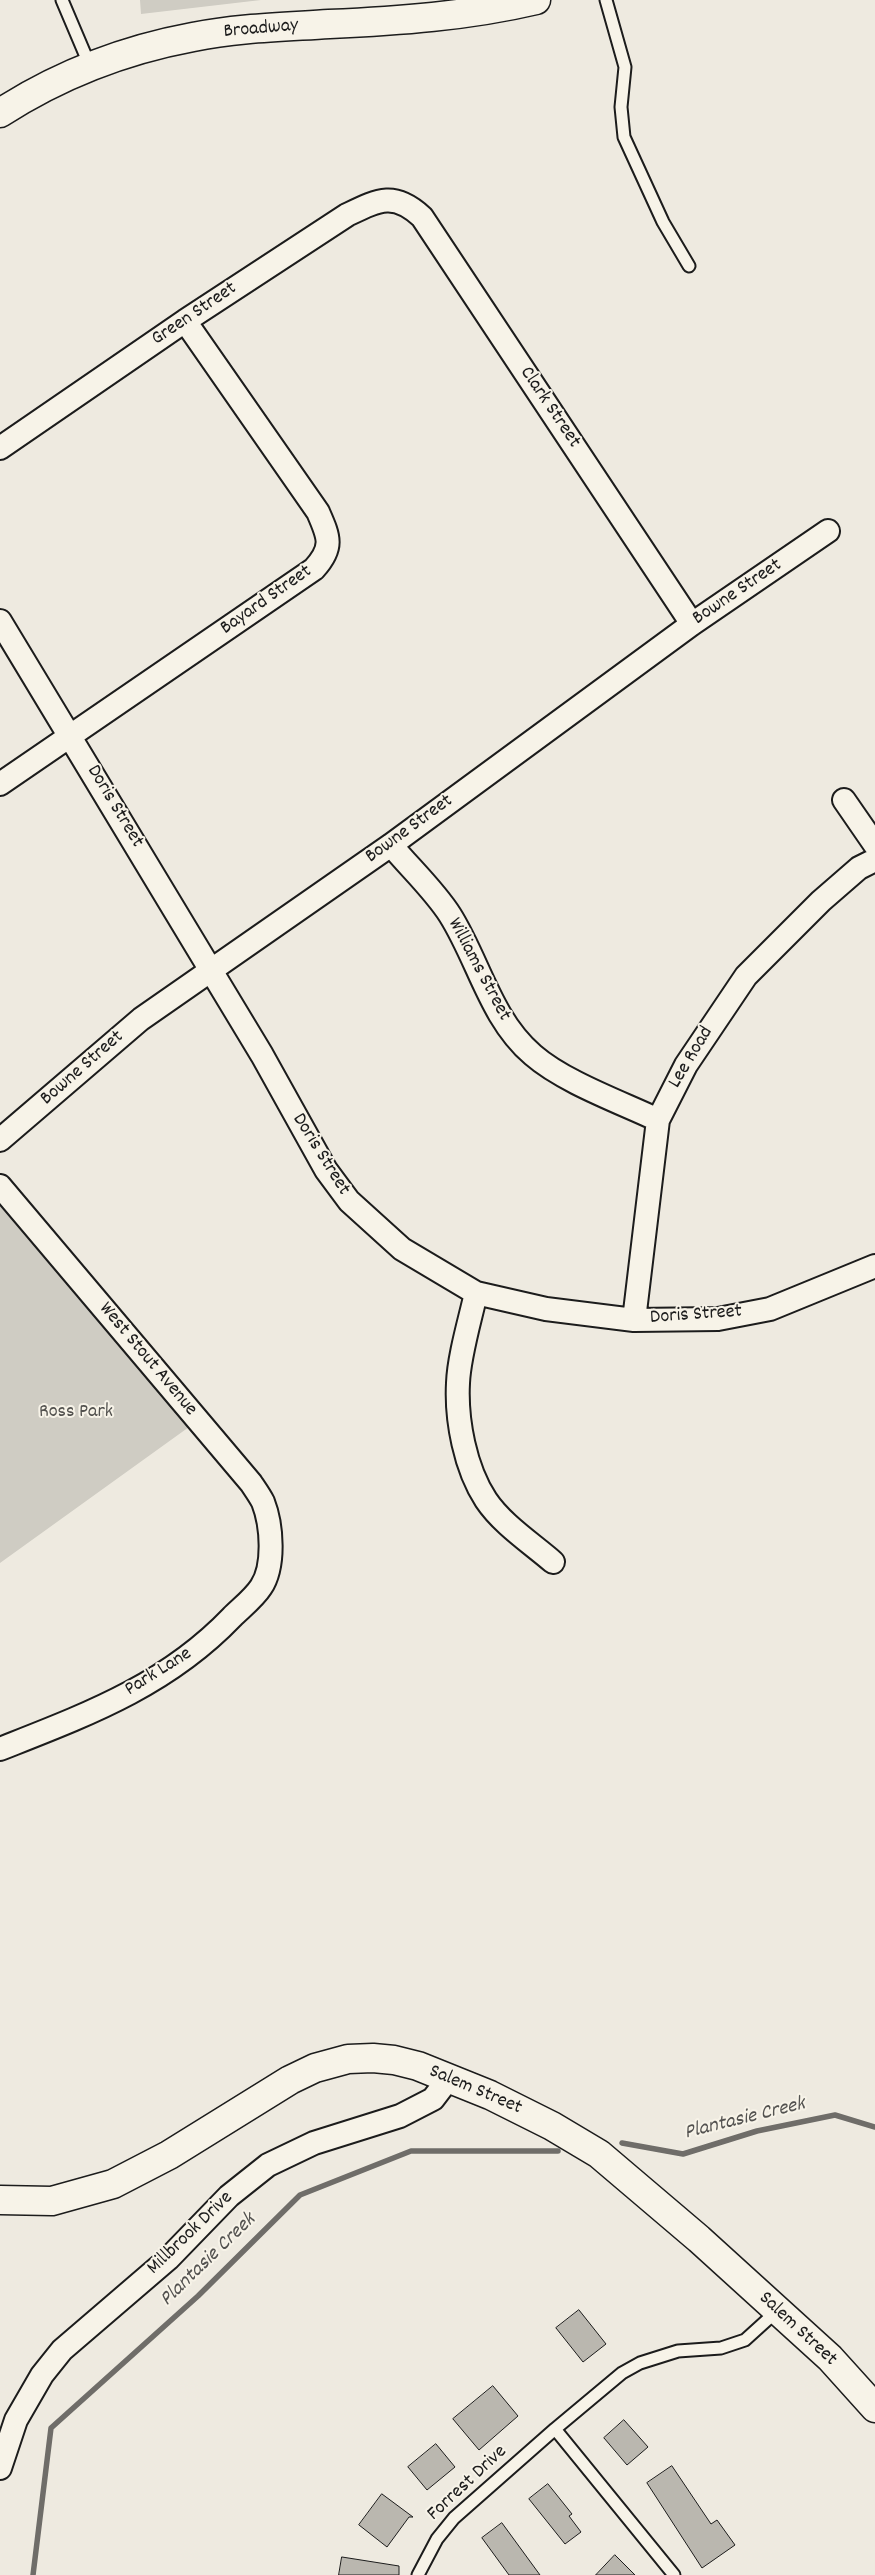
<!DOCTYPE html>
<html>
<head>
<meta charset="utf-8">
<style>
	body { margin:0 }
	canvas { display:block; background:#eeeae0 }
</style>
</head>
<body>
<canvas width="875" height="2575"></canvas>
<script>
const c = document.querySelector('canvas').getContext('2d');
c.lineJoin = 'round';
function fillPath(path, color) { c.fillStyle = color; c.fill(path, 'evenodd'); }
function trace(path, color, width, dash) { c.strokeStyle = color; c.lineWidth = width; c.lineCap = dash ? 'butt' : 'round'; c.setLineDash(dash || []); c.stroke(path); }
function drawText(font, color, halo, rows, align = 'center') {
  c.font = font + ' Dekko,sans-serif'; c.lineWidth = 4; c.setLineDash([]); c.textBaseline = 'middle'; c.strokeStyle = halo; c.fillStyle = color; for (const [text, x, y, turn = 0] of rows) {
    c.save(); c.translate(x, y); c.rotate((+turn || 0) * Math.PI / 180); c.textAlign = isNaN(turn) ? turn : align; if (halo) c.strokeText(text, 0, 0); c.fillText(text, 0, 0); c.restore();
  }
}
fillPath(new Path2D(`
	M140 0H261L141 14Z
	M0 1205 189 1427 0 1563Z`), '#cfccc3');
trace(new Path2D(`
	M622 2143 683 2154 757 2131 835 2115 875 2127
	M33 2575 51 2428 198 2296 300 2195 411 2151H558`), '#6f6d69', 5.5);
const building = new Path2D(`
	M579 2310 606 2344 583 2362 556 2328Z
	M493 2386 518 2416 479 2450 453 2419Z
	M624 2420 648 2447 627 2465 604 2438Z
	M436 2444 455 2467 427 2490 408 2467Z
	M672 2466 711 2524 717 2520 735 2545 702 2568 647 2483Z
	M548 2484 572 2514 569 2516 581 2532 565 2544 529 2499Z
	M382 2494 413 2517H409L387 2547 359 2525Z
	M502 2523 540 2575H509L482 2538Z
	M615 2555 635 2575H596Z
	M342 2557 399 2566V2575H339Z`);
fillPath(building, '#bab7af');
trace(building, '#1c1c1c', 1);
const lane = new Path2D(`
	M62 0 90 66
	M606 0 625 67 621 107 624 137 663 222 689 266
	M555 2429 622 2373 640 2363 678 2351 721 2348 745 2340 777 2311
	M418 2575 437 2539 454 2518 555 2429 674 2575`);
const street = new Path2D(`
	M0 448 185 321 347 215C378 200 394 191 422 217L692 624
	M0 621 262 1055 326 1170 349 1201 402 1249 476 1293 546 1309 634 1320 718 1319 770 1309 875 1266
	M0 784 314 569C334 547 329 537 318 512L185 321
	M844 800 875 845
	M391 845C410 868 434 890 450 915 479 961 490 1018 533 1055 564 1082 620 1102 658 1120
	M0 1140 141 1019 391 845 692 624 828 531
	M0 1186 251 1483C255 1489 260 1496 263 1502 272 1525 275 1566 261 1587 254 1598 241 1608 232 1617 166 1686 86 1715 0 1749
	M476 1293C470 1320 459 1356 458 1383 456 1420 465 1468 486 1500 502 1524 531 1543 553 1562
	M634 1320 658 1120 686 1065 746 976 821 901 859 868 875 860
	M0 2468 16 2420 42 2375 62 2350 168 2259 229 2196 268 2165 314 2143 400 2116 433 2099 449 2078`);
const secondary = new Path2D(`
	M0 2200 52 2201 113 2184 169 2155 290 2080 315 2068 348 2059 373 2058 394 2060 418 2066 490 2095 552 2126 599 2154 699 2239 830 2358 875 2408`);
const highway = new Path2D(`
	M0 113C59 75 123 50 193 37 237 28 283 27 329 24 398 21 468 16 536 0`);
trace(lane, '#1c1c1c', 15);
trace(street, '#1c1c1c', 26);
trace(secondary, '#1c1c1c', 31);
trace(highway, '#1c1c1c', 31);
trace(lane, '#f7f3e8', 11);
trace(street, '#f7f3e8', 22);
trace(secondary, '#f7f3e8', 28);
trace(highway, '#f7f3e8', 28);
drawText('20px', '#1c1c1c', '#f7f3e8', [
	["Broadway",261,30,-5],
	["Green Street",195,315,-34],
	["Clark Street",549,408,56],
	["Bowne Street",738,593,-34],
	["Bayard Street",267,601,-35],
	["Doris Street",114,807,59],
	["Bowne Street",410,830,-36],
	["Williams Street",478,970,62],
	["Lee Road",692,1058,-59],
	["Bowne Street",83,1069,-41],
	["Doris Street",320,1155,58],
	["Doris Street",696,1316,-4],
	["West Stout Avenue",147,1360,50],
	["Park Lane",159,1673,-32],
	["Salem Street",475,2091,23],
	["Millbrook Drive",191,2234,-44],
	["Salem Street",797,2330,43],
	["Forrest Drive",468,2484,-43]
]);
drawText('20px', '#52514e', '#f7f3e8', [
	["Ross Park",76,1413]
]);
drawText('italic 21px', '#535250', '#f7f3e8', [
	["Plantasie Creek",745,2120,-14],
	["Plantasie Creek",209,2261,-44]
]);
</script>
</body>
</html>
